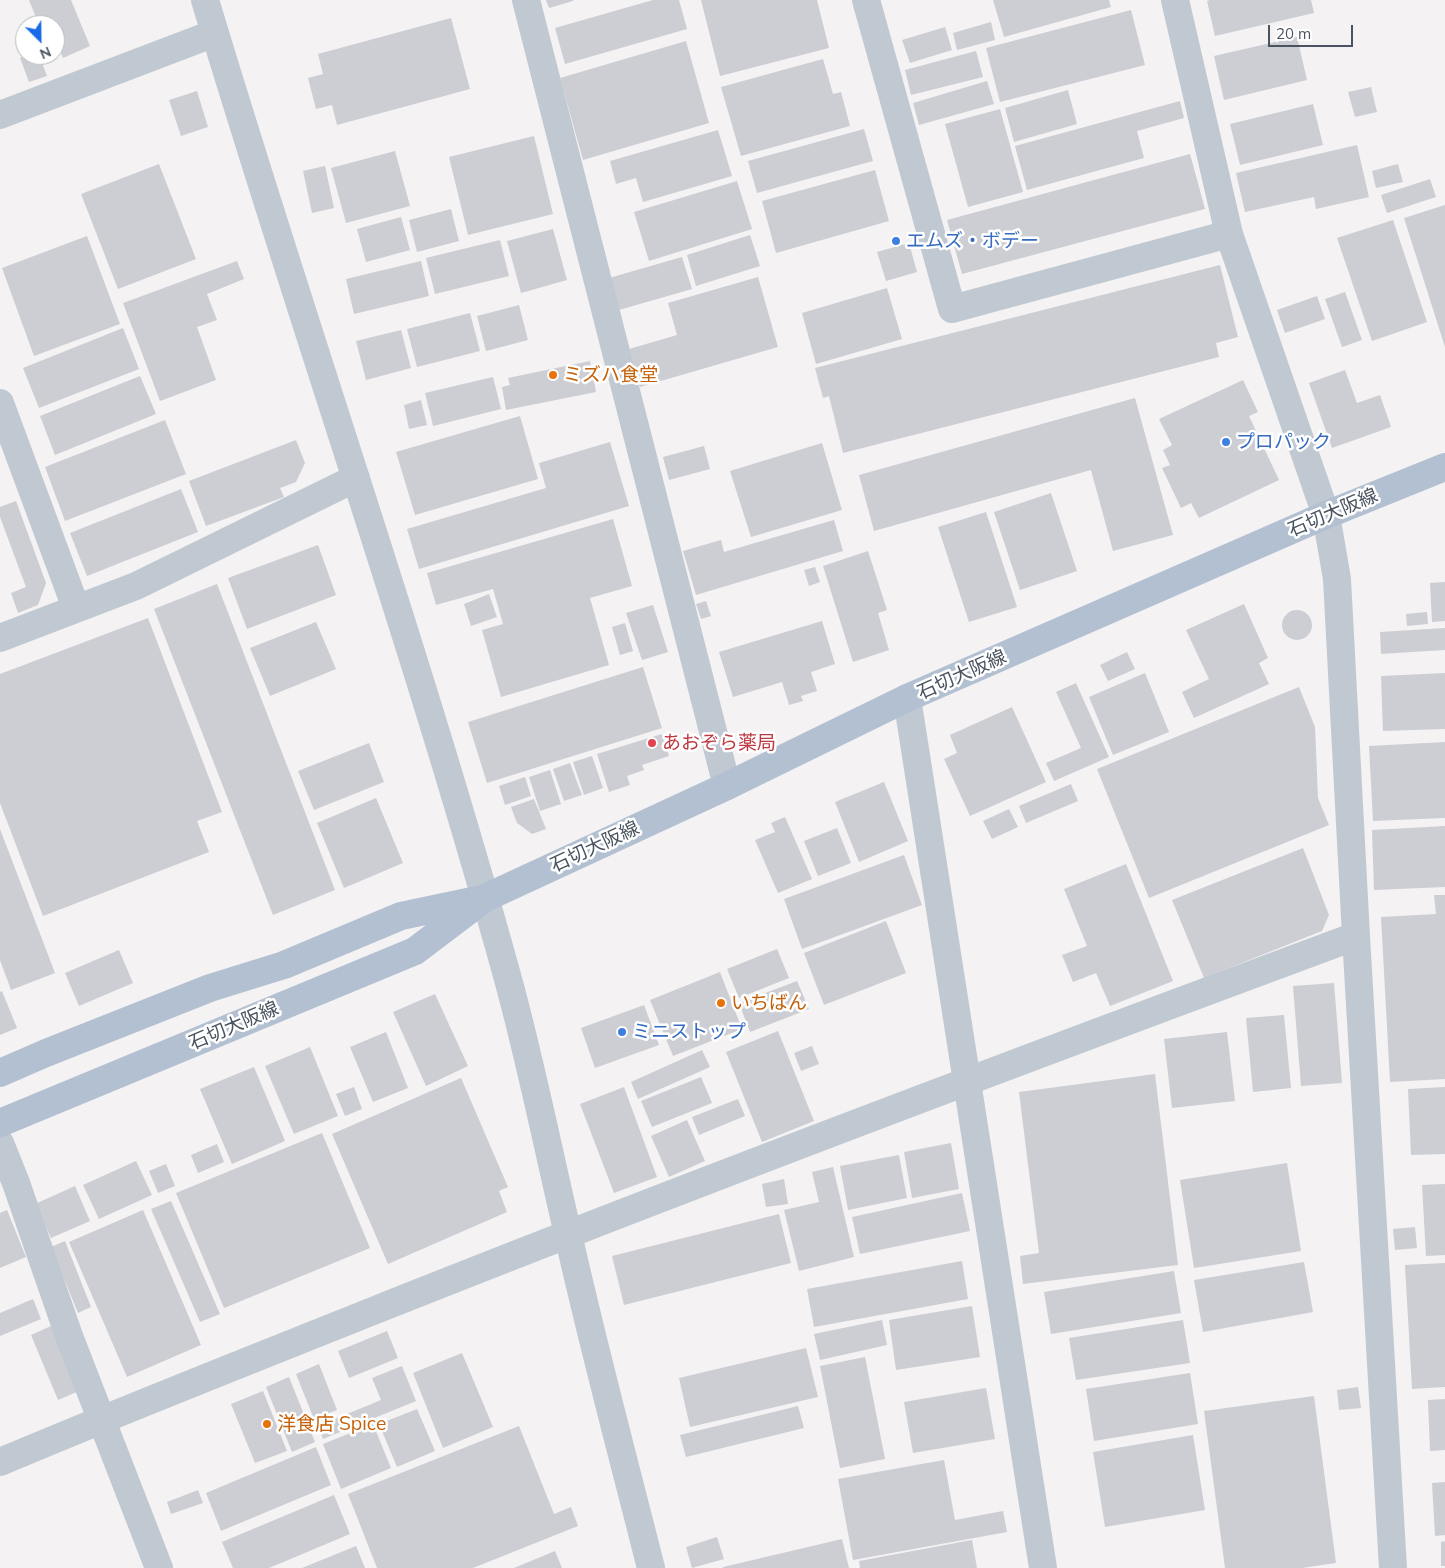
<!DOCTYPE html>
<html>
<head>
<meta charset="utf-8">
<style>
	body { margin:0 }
	#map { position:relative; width:1445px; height:1568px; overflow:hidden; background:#f4f2f2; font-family:Mulish,sans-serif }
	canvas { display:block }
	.north { position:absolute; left:15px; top:15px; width:50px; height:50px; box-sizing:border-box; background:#fff; border:1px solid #b6bbbf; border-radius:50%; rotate:157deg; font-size:14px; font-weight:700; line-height:20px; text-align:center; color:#495460 }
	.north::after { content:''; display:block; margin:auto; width:18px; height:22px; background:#186ae9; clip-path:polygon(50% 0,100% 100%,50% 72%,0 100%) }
	.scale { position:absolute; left:1268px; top:25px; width:85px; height:22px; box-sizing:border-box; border:2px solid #495460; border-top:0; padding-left:6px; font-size:15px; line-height:18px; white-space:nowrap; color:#495460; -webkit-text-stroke:4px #fff; paint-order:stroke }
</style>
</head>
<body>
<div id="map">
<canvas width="1445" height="1568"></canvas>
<div class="north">N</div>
<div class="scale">20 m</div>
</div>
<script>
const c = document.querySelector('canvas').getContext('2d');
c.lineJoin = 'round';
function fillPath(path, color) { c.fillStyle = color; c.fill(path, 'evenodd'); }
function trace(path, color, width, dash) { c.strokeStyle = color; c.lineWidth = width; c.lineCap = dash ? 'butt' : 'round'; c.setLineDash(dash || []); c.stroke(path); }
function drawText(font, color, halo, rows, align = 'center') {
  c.font = font + ' Mulish,"Noto Sans JP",sans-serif'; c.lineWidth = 5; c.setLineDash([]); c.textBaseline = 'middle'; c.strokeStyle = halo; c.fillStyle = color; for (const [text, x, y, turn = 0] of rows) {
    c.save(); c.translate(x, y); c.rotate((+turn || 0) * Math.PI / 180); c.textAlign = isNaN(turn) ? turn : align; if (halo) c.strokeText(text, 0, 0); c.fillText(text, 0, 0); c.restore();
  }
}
fillPath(new Path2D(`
	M29 0H71L90 46 63 58 55 39V25H39Z
	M546 0H573V1L549 8Z
	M653 0H679L687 29 565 64 555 28Z
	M701 0H817L829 48 720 76Z
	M993 0H1109L1111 7 1004 37Z
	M1210 0H1311L1314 13 1215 36 1207 1Z
	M1131 10 1145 65 1000 102 986 48Z
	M451 18 470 89 337 125 332 105 316 109 308 78 323 74 318 54Z
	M991 22 995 40 957 50 953 33Z
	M945 27 952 50 910 63 902 40Z
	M1297 37 1307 80 1224 100 1214 56Z
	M686 41 709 123 583 160 560 78Z
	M976 51 983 77 911 95 905 70Z
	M28 55H39L47 76 29 82 20 58Z
	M823 59 833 94 841 92 850 126 741 156 721 87Z
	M987 81 994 104 919 125 913 103Z
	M1371 87 1377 112 1355 117 1348 92Z
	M1068 90 1077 124 1014 142 1005 108Z
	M197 91 208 127 181 136 169 100Z
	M1180 101 1184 118 1137 131 1144 158 1027 190 1015 146Z
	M1313 104 1323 145 1240 165 1230 124Z
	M1000 109 1023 192 968 207 945 124Z
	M864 129 873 161 757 193 748 161Z
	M718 130 732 176 643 202 636 178 616 184 610 161Z
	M534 136 553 214 468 235 449 157Z
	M1357 145 1369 197 1316 209 1314 197 1245 212 1236 173Z
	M395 151 410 206 346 223 331 168Z
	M1190 154 1205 209 962 274 947 220Z
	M159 164 196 259 118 289 81 194Z
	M1398 164 1403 182 1376 188 1372 171Z
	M325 166 334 208 312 213 303 171Z
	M875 170 889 221 776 253 762 201Z
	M1430 179 1436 197 1387 213 1381 195Z
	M737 181 752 229 649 261 634 212Z
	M1445 205V347L1404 218Z
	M451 209 459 241 417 252 409 220Z
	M401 217 410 250 366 262 357 229Z
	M1393 220 1427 322 1372 341 1337 238Z
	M553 229 567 280 521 293 507 241Z
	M750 235 760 266 696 286 687 255Z
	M87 236 120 324 34 356 2 268Z
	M500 240 509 276 435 294 426 258Z
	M909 243 917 272 886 281 877 252Z
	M682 257 692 289 619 310 609 278Z
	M237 261 244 279 207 294 217 320 197 327 216 380 160 401 123 303Z
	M421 261 429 296 354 314 346 279Z
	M1220 265 1238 337 1216 343 1219 357 843 453 829 396 823 398 815 368Z
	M758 277 778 347 640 387 629 349 677 335 668 303Z
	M887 288 902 339 816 364 802 313Z
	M1345 292 1362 340 1342 347 1325 299Z
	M1317 296 1325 319 1285 333 1277 310Z
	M519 305 528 340 486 351 477 316Z
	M470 313 480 351 417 367 407 329Z
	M123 328 139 369 39 408 23 368Z
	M401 330 411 368 366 380 356 341Z
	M590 361 596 392 506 410 502 387 510 385 508 378Z
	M1345 370 1357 403 1380 395 1391 427 1332 448 1309 383Z
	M140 376 156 414 55 455 40 416Z
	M493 377 501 409 433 426 425 393Z
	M1243 380 1258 412 1249 416 1279 480 1199 518 1191 503 1181 508 1162 468 1170 465 1163 450 1172 445 1159 419Z
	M1135 398 1173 535 1113 551 1091 470 874 531 859 475Z
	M421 400 427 425 409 429 404 405Z
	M520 416 538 479 415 515 396 452Z
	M165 420 186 474 65 521 45 467Z
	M296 440 305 463 296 482 280 488 284 497 206 526 189 481Z
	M610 442 629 506 419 569 407 529 546 488 539 463Z
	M822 443 842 510 751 537 730 471Z
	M704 446 710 469 669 480 663 457Z
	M181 489 198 532 87 576 70 533Z
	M1051 493 1077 571 1020 590 994 512Z
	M16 501 46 583 38 605 18 613 11 593 26 587 0 517V507Z
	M986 512 1017 607 969 622 938 527Z
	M613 519 632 586 590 598 609 665 501 697 482 630 503 624 493 589 436 605 427 573Z
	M834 520 843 551 696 595 683 551 721 540 724 552Z
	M318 545 336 595 247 629 228 578Z
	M868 551 887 610 878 613 889 650 853 662 823 566Z
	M815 567 820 582 809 586 804 570Z
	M1445 582V621L1432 622 1430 583Z
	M217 584 335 890 273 915 154 609Z
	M489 594 497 617 471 626 464 604Z
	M706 601 711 616 701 619 696 604Z
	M1244 604 1268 658 1259 663 1269 684 1194 718 1182 692 1209 679 1186 630Z
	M653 605 668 652 642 660 626 613Z
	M1282 625a15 15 0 1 1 30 0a15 15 0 1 1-30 0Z
	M1427 612 1428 624 1407 626 1406 614Z
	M148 618 222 812 197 821 209 852 43 916 0 803V674Z
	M822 621 835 664 811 672 817 691 801 696 803 701 789 705 782 682 733 697 719 652Z
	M316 622 336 669 270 696 250 648Z
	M625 623 633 651 620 655 612 627Z
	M1445 628V650L1381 654 1380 632Z
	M1127 652 1135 669 1108 681 1100 665Z
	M643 667 662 728 487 783 468 722Z
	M1145 673 1169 732 1113 755 1089 697Z
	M1445 673V729L1383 731 1381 676Z
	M1076 683 1109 757 1054 781 1046 763 1081 748 1056 692Z
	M1299 687 1315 727 1318 798 1329 825 1149 898 1097 769Z
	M1012 707 1046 782 970 816 944 759 957 753 950 735Z
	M662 734 669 756 642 765 644 770 627 776 630 785 609 792 597 754Z
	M1445 742V818L1373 821 1369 746Z
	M369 743 384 782 314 810 298 771Z
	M592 756 603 788 584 795 573 762Z
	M570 763 582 795 564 801 553 769Z
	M550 770 561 804 540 811 529 777Z
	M525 777 531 796 505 805 499 786Z
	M884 782 908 841 859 862 835 802Z
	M1071 784 1078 801 1026 823 1019 806Z
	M376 798 403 863 344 888 317 823Z
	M534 799 546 829 532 834 517 823 511 807Z
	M1009 809 1018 827 992 839 983 821Z
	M785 817 812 879 778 893 755 840 775 832 771 823Z
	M1445 826V887L1374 890 1372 830Z
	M837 828 851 863 818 876 804 841Z
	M0 829 55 973 11 990 0 960Z
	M1303 848 1329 915 1322 931 1204 978 1172 900Z
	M904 855 922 905 802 949 784 899Z
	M1126 864 1173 981 1110 1006 1096 973 1073 982 1062 955 1087 946 1064 889Z
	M1434 895H1445V1079L1390 1082 1381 917 1436 914Z
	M886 921 906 973 824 1005 804 953Z
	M777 949 789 978 739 998 727 969Z
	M119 950 133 983 79 1006 65 973Z
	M720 972 742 1029 673 1056 650 1000Z
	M797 981 809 1009 750 1032 739 1003Z
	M1334 983 1342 1083 1301 1086 1293 986Z
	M2 991 17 1028 0 1035V992Z
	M435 994 468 1066 426 1086 393 1012Z
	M644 1005 659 1045 595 1068 581 1028Z
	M1284 1015 1291 1088 1253 1092 1246 1018Z
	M778 1031 814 1121 762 1142 726 1052Z
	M386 1032 408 1088 373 1102 350 1047Z
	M1227 1032 1235 1101 1172 1108 1164 1039Z
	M812 1046 819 1064 801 1071 794 1053Z
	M310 1047 338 1116 294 1134 265 1066Z
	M702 1050 710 1067 638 1099 631 1082Z
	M254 1067 285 1141 232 1164 200 1089Z
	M1155 1074 1178 1265 1023 1284 1020 1256 1039 1253 1019 1092Z
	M701 1077 712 1103 652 1127 641 1101Z
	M461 1078 508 1187 499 1191 507 1212 388 1264 332 1134Z
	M354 1087 362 1109 345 1116 336 1094Z
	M624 1087 657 1177 614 1193 580 1104Z
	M1445 1087V1154L1411 1155 1408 1089Z
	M738 1099 745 1116 699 1135 692 1117Z
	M687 1120 705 1161 669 1177 651 1136Z
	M322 1133 370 1248 224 1308 176 1193Z
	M951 1143 959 1189 912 1198 904 1152Z
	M217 1144 224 1162 198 1173 191 1155Z
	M899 1155 907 1198 848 1210 840 1166Z
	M136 1161 152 1195 99 1219 83 1185Z
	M1287 1163 1301 1251 1194 1268 1180 1180Z
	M166 1164 175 1186 158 1193 149 1171Z
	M833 1167 854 1257 799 1271 784 1210 819 1202 812 1172Z
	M784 1179 788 1204 766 1207 762 1184Z
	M1445 1184V1255L1426 1256 1422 1185Z
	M75 1186 90 1221 51 1238 35 1204Z
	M962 1193 970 1231 860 1254 852 1217Z
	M171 1201 220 1314 200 1322 151 1209Z
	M7 1210 26 1257 0 1268V1213Z
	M143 1210 201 1345 127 1377 69 1242Z
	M779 1214 791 1263 624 1305 612 1256Z
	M1415 1227 1417 1248 1395 1250 1393 1229Z
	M65 1241 91 1307 78 1313 51 1247Z
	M962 1261 968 1299 814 1327 807 1289Z
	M1304 1262 1313 1312 1203 1332 1194 1280Z
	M1445 1263V1387L1412 1389 1405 1265Z
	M1174 1271 1181 1313 1051 1334 1044 1292Z
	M33 1299 41 1319 0 1336V1313Z
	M972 1306 980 1357 896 1370 889 1320Z
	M882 1320 887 1345 820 1360 814 1334Z
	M1183 1320 1190 1363 1076 1380 1069 1338Z
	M51 1326 79 1391 58 1400 31 1335Z
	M387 1331 398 1358 349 1378 338 1351Z
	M806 1348 818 1397 690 1427 679 1378Z
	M462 1353 493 1427 443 1448 413 1373Z
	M865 1357 885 1459 840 1468 820 1366Z
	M319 1364 337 1410 314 1419 296 1374Z
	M402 1366 416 1401 323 1439 318 1426 381 1400 372 1378Z
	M1190 1373 1198 1424 1094 1441 1086 1389Z
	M289 1377 315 1442 292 1452 266 1387Z
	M1358 1387 1361 1408 1339 1410 1337 1390Z
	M986 1388 995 1439 913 1453 904 1402Z
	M263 1391 287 1451 255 1463 231 1404Z
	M1314 1396 1336 1563 1302 1568H1225L1204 1411Z
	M1445 1399V1450L1430 1451 1428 1400Z
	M798 1406 804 1428 686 1457 680 1435Z
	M417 1409 435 1451 397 1467 379 1424Z
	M373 1424 391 1468 341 1489 323 1444Z
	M519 1426 554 1514 571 1507 578 1526 473 1568H377L348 1494Z
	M1193 1435 1205 1510 1105 1527 1093 1452Z
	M316 1447 331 1485 221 1531 206 1493Z
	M944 1460 955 1520 1003 1511 1007 1532 853 1560 838 1479Z
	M1445 1482V1535L1435 1536 1432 1483Z
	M198 1490 203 1503 171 1514 167 1502Z
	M334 1495 350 1534 269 1568H233L222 1542Z
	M717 1537 724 1559 692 1568 686 1547Z
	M842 1539 849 1568H723V1567Z
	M972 1540 977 1568H860L859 1561Z
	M1445 1541V1566H1441V1542Z
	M356 1546 365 1568H302Z
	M555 1551 562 1568H514Z`), '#ccced4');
trace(new Path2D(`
	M205 0C303 327 417 649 508 979 531 1063 548 1149 568 1234 593 1346 623 1457 651 1568
	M526 0 727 786
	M866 0 952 309 1229 234
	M1175 0 1229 234 1326 515 1337 579 1356 936 1393 1568
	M0 115 215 33
	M0 403 76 608
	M0 638 136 586 356 478
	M907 698 1043 1568
	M0 1143 16 1183 69 1336 159 1568
	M0 1462C123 1410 248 1361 373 1311 699 1181 1027 1058 1356 936`), '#c0c9d1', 28);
trace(new Path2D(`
	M0 1073 46 1053 210 988 284 965 401 916 477 900
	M0 1123 415 951 485 898 727 786 907 698 1326 515 1445 467`), '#b2c0d1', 28);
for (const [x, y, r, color] of [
	[896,241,5,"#3f7fe0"],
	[553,375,5,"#e8710a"],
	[1226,442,5,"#3f7fe0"],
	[652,743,5,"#e0444e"],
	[721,1003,5,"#e8710a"],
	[622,1032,5,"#3f7fe0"],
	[267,1424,5,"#e8710a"]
]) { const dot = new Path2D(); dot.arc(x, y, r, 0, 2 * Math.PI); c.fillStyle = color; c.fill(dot); trace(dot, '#fff', 2); }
drawText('19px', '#366cbe', '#fff', [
	["エムズ・ボデー",906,241],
	["プロパック",1236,442],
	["ミニストップ",632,1032]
], 'left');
drawText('19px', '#c56008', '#fff', [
	["ミズハ食堂",563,375],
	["いちばん",731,1003],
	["洋食店 Spice",277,1424]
], 'left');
drawText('19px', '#495460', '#fff', [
	["石切大阪線",1333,513,-23],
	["石切大阪線",962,675,-24],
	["石切大阪線",595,847,-25],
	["石切大阪線",234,1026,-23]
]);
drawText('19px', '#be3a42', '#fff', [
	["あおぞら薬局",662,743]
], 'left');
</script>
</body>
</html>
